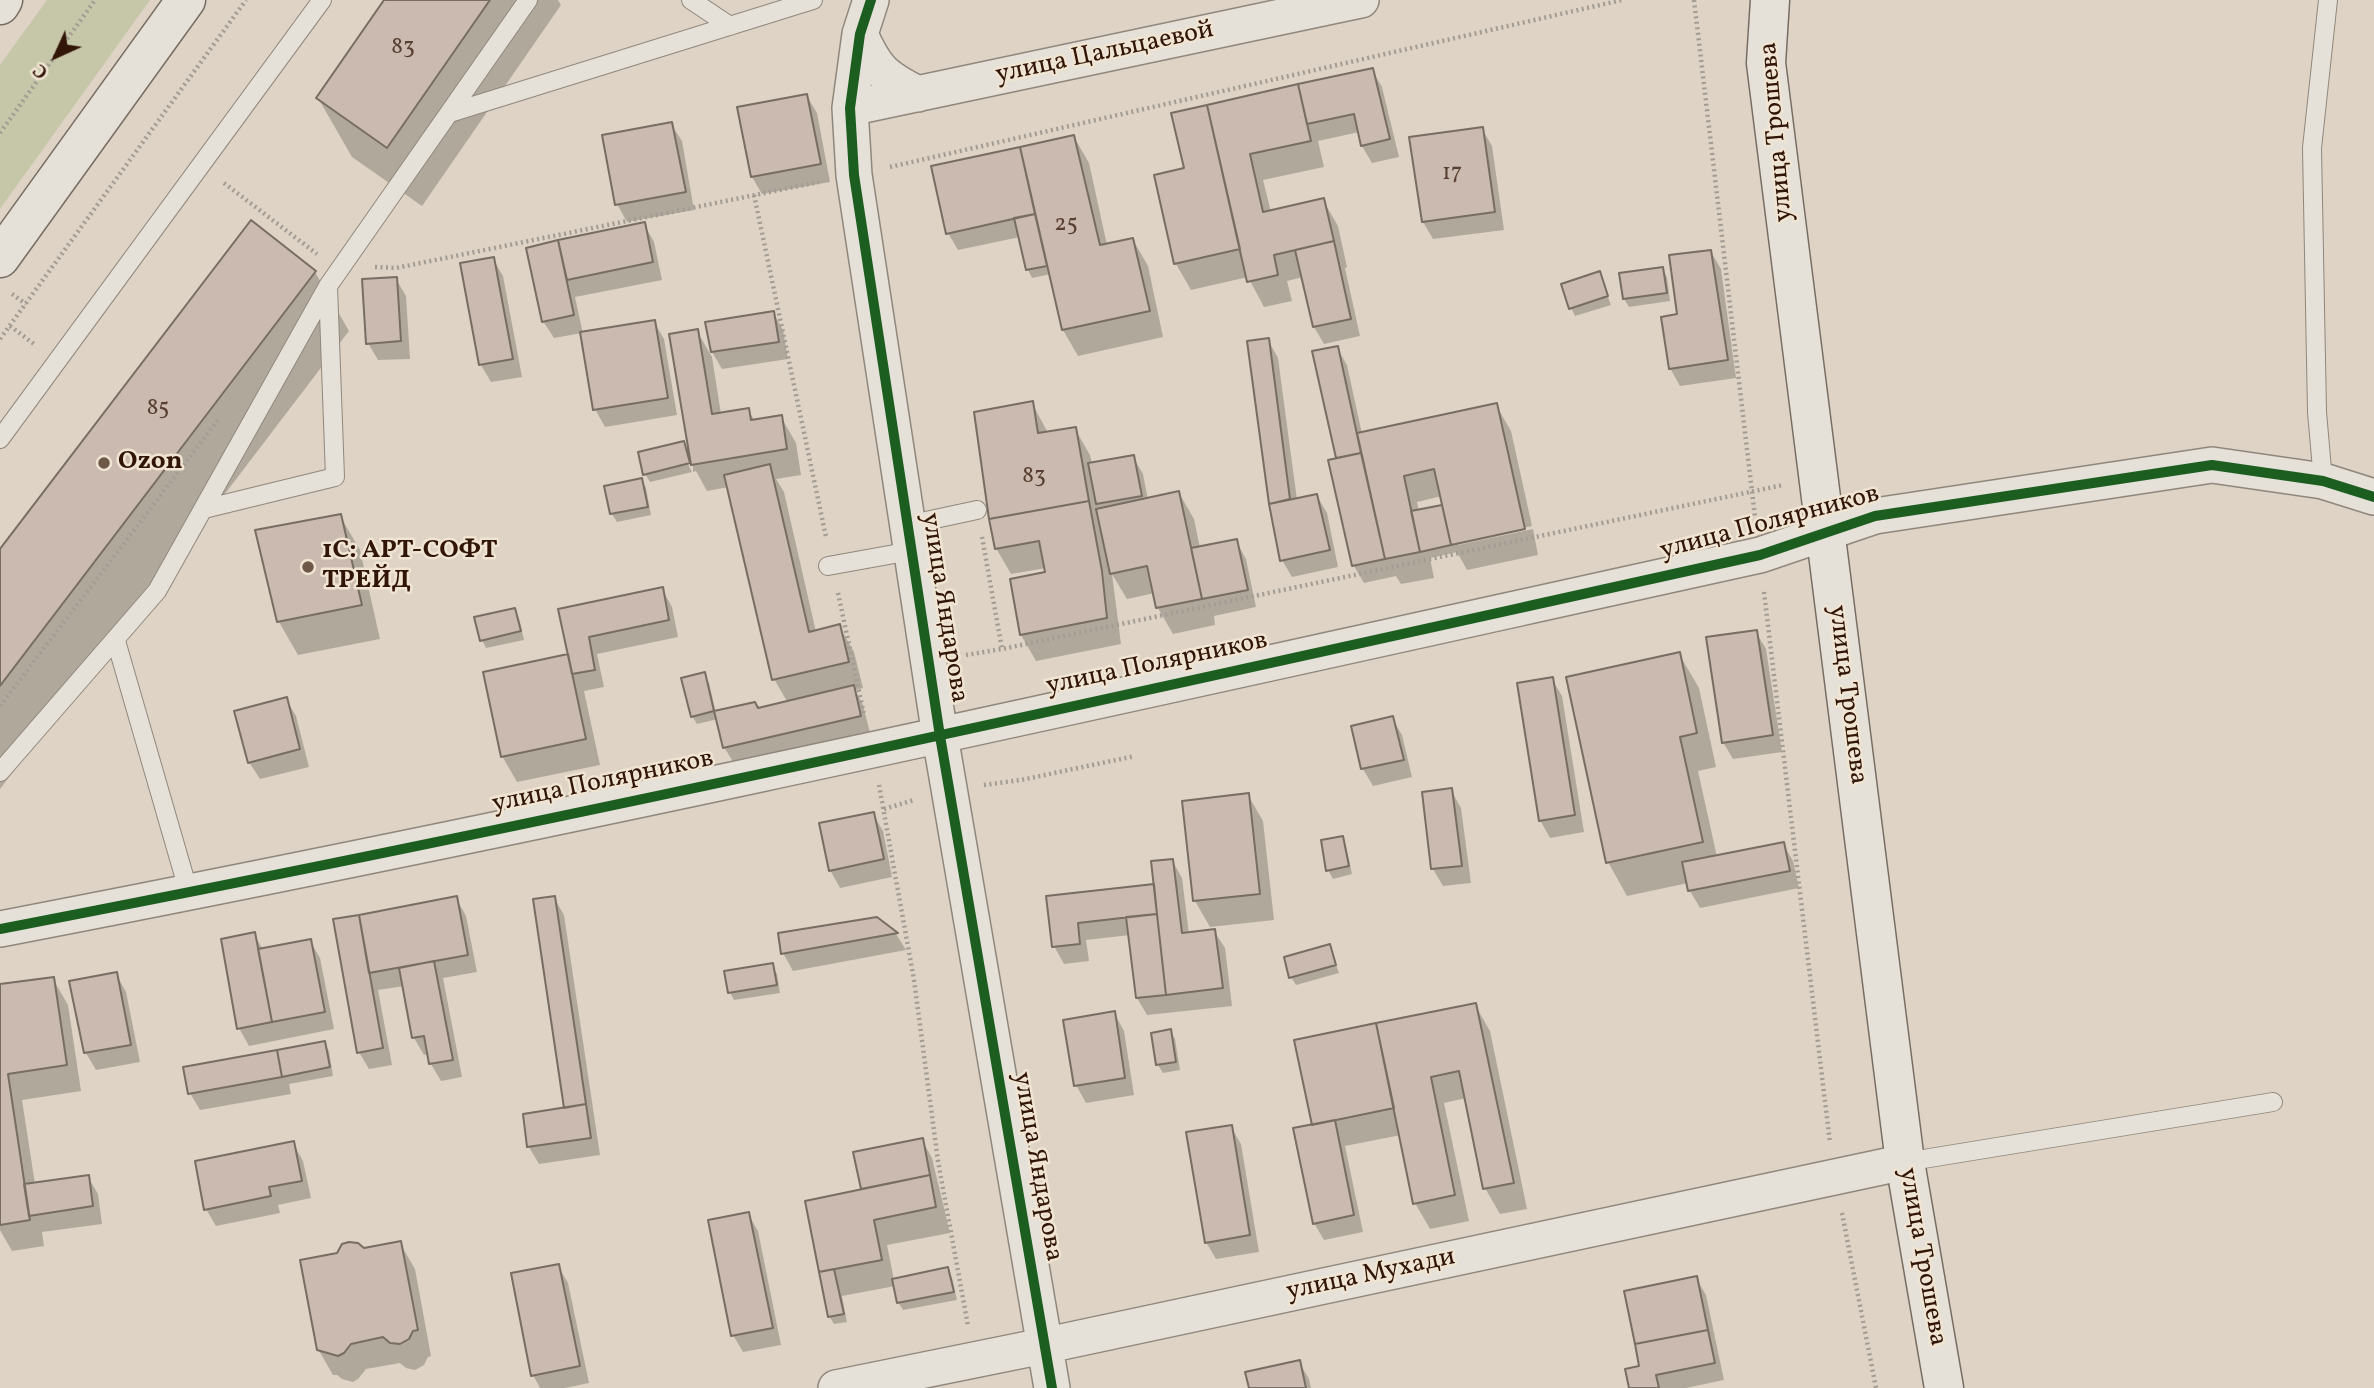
<!DOCTYPE html>
<html>
<head>
<meta charset="utf-8">
<style>
	body { margin:0 }
	#map { position:relative; width:2374px; height:1388px; overflow:hidden; background:#ded3c4; font-family:Vollkorn,serif }
	canvas { display:block }
	.north { position:absolute; left:21px; top:21px; width:70px; height:70px; -webkit-text-stroke:5px #f0e4d2; paint-order:stroke; rotate:225deg; font-size:19px; font-weight:700; line-height:28px; text-align:center; color:#311506 }
	.north::after { content:''; display:block; margin:auto; width:24px; height:32px; background:#311506; clip-path:polygon(50% 0,100% 100%,50% 72%,0 100%) }
</style>
</head>
<body>
<div id="map">
<canvas width="2374" height="1388"></canvas>
<div class="north">С</div>
</div>
<script>
const c = document.querySelector('canvas').getContext('2d');
c.lineJoin = 'round';
function fillPath(path, color) { c.fillStyle = color; c.fill(path, 'evenodd'); }
function trace(path, color, width, dash) { c.strokeStyle = color; c.lineWidth = width; c.lineCap = dash ? 'butt' : 'round'; c.setLineDash(dash || []); c.stroke(path); }
function drawText(font, color, halo, rows, align = 'center') {
  c.font = font + ' Vollkorn,serif'; c.lineWidth = 5; c.setLineDash([]); c.textBaseline = 'middle'; c.strokeStyle = halo; c.fillStyle = color; for (const [text, x, y, turn = 0] of rows) {
    c.save(); c.translate(x, y); c.rotate((+turn || 0) * Math.PI / 180); c.textAlign = isNaN(turn) ? turn : align; if (halo) c.strokeText(text, 0, 0); c.fillText(text, 0, 0); c.restore();
  }
}
fillPath(new Path2D(`
	M47 0H150L0 209V65Z`), '#c6c7a9');
fillPath(new Path2D(`
	M386 0H558L561 5 422 206 352 157 318 98Z
	M1372 70 1382 87 1399 157 1372 163 1362 146 1359 132 1318 141 1324 167 1263 180 1271 212 1323 200 1338 226 1347 267 1345 268 1360 336 1324 344 1314 327 1303 277 1287 281 1292 301 1264 307 1248 277 1191 290 1176 264 1156 176 1186 169Z
	M807 96 817 113 830 182 762 194 752 177Z
	M671 124 682 141 694 210 627 222 617 204Z
	M1482 129 1492 146 1504 230 1433 239 1423 222Z
	M1074 137 1089 163 1107 245 1133 240 1148 266 1163 337 1078 356 1063 330 1051 274 1032 278 1028 270 1020 237 958 250 948 233 933 168Z
	M644 224 654 242 662 280 575 297 583 334 654 322 664 339 677 415 605 427 595 409 582 333 554 338 543 321 529 249Z
	M1711 252 1721 269 1736 378 1680 386 1670 368 1679 316Z
	M493 259 503 276 522 377 491 382 481 365Z
	M1662 269 1667 277 1670 301 1629 307 1624 299Z
	M315 272 349 331 0 789V552Z
	M1599 274 1611 305 1575 316 1571 308Z
	M396 279 406 296 410 359 378 360 368 343Z
	M773 312 783 330 788 359 722 369 712 352Z
	M697 331 712 357 721 414 748 410 755 421 781 417 796 443 801 475 776 479 784 492 816 632 839 626 854 652 863 688 855 690 863 705 870 733 735 765 724 747 718 719 697 724 692 716 704 674 709 683 716 713 758 710 788 703 774 679 729 487 707 491 696 471 693 472V465L687 455 684 456 692 472 650 482 645 474 683 443 691 455Z
	M1268 340 1278 358 1297 500 1317 496 1327 513 1338 567 1292 577 1282 560 1270 503Z
	M1337 348 1347 365 1362 434 1496 405 1511 431 1532 526 1458 542V545L1533 529 1538 555 1467 570 1457 552 1430 558 1434 578 1401 584 1396 576 1364 583 1354 566 1331 461 1338 460 1315 353ZM1442 496 1444 513 1441 507 1419 511 1417 502Z
	M1032 403 1048 433 1075 429 1090 455 1092 464 1133 457 1143 474 1148 500 1179 493 1194 519 1200 548 1236 541 1246 559 1256 607 1214 616 1215 625 1173 634 1158 608 1155 593 1127 599 1112 574 1121 644 1036 661 1021 635 1047 574 1046 568 1011 574 996 548Z
	M641 480 646 488 651 515 617 522 612 514Z
	M340 516 360 550 380 639 298 655 279 622 257 532Z
	M662 589 672 607 678 637 597 654 604 687 584 691 600 765 517 782 502 756 570 656 561 610Z
	M514 610 519 618 524 640 486 648 482 640Z
	M1756 632 1766 649 1782 752 1733 759 1723 742Z
	M1679 654 1699 688 1716 767 1698 771 1717 857 1783 844 1793 861 1799 888 1700 908 1690 891 1688 883 1627 896 1608 862Z
	M1552 679 1562 696 1584 832 1550 838 1540 820Z
	M286 699 296 716 309 767 260 779 249 762Z
	M1392 718 1402 735 1412 777 1373 786 1363 769 1353 727Z
	M1451 790 1461 808 1471 883 1443 886 1433 869 1424 794Z
	M1248 795 1263 821 1274 920 1210 927 1195 901Z
	M873 814 883 831 892 877 840 888 830 870Z
	M1342 838 1346 846 1352 874 1333 879 1328 870Z
	M1172 860 1182 878 1189 934 1214 931 1225 948 1232 1006 1147 1015 1137 998 1130 935 1086 940 1089 961 1064 964 1054 946 1048 897 1156 885Z
	M456 898 466 916 477 972 443 978 462 1077 441 1081 431 1064 429 1054 424 1055 414 1038 404 986 378 990 392 1065 369 1069 359 1052 335 921Z
	M554 898 564 915 600 1155 539 1164 529 1147 525 1115 566 1109Z
	M877 919 896 934 906 950 793 971 783 953Z
	M254 934 263 950 310 941 320 958 334 1029 249 1046 239 1028Z
	M1329 946 1339 973 1296 985 1291 977Z
	M772 965 777 974 780 993 734 1000 730 992Z
	M116 974 126 992 140 1062 96 1070 86 1053Z
	M53 979 68 1005 81 1091 22 1100 35 1184 88 1177 98 1194 102 1224 42 1232 44 1246 12 1251 0 1230V986Z
	M1475 1005 1490 1031 1527 1209 1500 1214 1485 1188 1466 1098 1444 1103 1469 1221 1430 1229 1415 1203 1401 1135 1345 1146 1363 1232 1324 1240 1314 1223V1126Z
	M1114 1013 1124 1031 1134 1095 1086 1103 1076 1085Z
	M1170 1031 1175 1039 1180 1070 1163 1073 1158 1065 1153 1034Z
	M324 1043 329 1051 333 1076 289 1084 291 1094 200 1110 190 1093Z
	M1231 1127 1241 1144 1259 1252 1216 1259 1206 1242Z
	M922 1140 932 1158 950 1233 887 1245 894 1280 948 1269 952 1278 957 1300 903 1310 898 1302 895 1286 842 1296 847 1322 834 1324 829 1316 807 1202 864 1191 862 1189Z
	M293 1143 303 1161 311 1198 278 1205 280 1213 216 1226 206 1209Z
	M748 1214 758 1231 781 1345 743 1352 733 1335Z
	M400 1243 415 1269 431 1356 428 1357 424 1365 415 1370 406 1368 400 1363 366 1369 358 1379 353 1382 342 1379 337 1375H333L318 1349 363 1250Z
	M558 1266 568 1283 589 1383 565 1388H540L533 1375Z
	M1696 1278 1706 1295 1724 1380 1686 1388H1630Z
	M1299 1362 1309 1379 1311 1388H1250Z`), '#0003');
const building = new Path2D(`
	M384 0H490L387 148 316 98Z
	M1373 68 1390 139 1361 146 1354 114 1307 124 1298 84Z
	M1298 84 1311 141 1250 154 1263 212 1324 198 1334 241 1274 255 1278 275 1247 282 1207 105Z
	M807 94 821 164 751 177 737 107Z
	M1207 105 1240 249 1174 264 1154 175 1184 168 1171 113Z
	M672 122 686 192 615 205 602 135Z
	M1483 127 1495 212 1422 222 1409 137Z
	M1074 135 1100 245 1133 238 1150 311 1062 330 1020 147Z
	M1020 147 1035 214 946 234 931 166Z
	M1035 214 1047 266 1026 270 1014 218Z
	M251 220 316 271 0 686V549Z
	M645 222 653 262 567 280 558 240Z
	M558 240 574 315 542 322 526 248Z
	M1334 241 1351 319 1313 327 1295 250Z
	M1711 250 1728 360 1669 369 1661 317 1677 314 1669 255Z
	M494 257 513 359 479 365 460 263Z
	M1663 267 1667 293 1623 299 1619 273Z
	M1600 271 1608 296 1569 309 1561 284Z
	M397 277 401 341 366 344 362 279Z
	M774 311 779 342 711 352 705 322Z
	M655 320 668 398 593 410 580 332Z
	M698 329 712 414 749 408 751 420 782 415 787 449 691 465 669 334Z
	M1269 338 1290 499 1269 504 1247 341Z
	M1338 346 1361 453 1336 458 1312 351Z
	M1033 401 1038 433 1076 427 1089 501 989 519 974 412Z
	M1497 403 1525 529 1451 545 1434 469 1404 476 1420 552 1385 559 1357 433Z
	M684 441 690 463 643 475 638 452Z
	M1361 453 1385 559 1352 566 1328 460Z
	M1134 455 1142 496 1096 504 1088 463Z
	M770 464 809 632 840 624 849 662 772 680 724 475Z
	M642 478 648 507 610 514 604 486Z
	M1179 491 1202 599 1156 608 1147 566 1110 574 1096 509Z
	M1317 494 1330 550 1280 561 1269 504Z
	M1089 501 1102 571 1107 618 1020 635 1010 579 1045 572 1039 541 995 549 989 519Z
	M1442 505 1451 545 1420 552 1411 511Z
	M341 514 362 605 277 622 255 530Z
	M1237 539 1248 590 1202 599 1191 548Z
	M663 587 669 620 589 637 595 670 572 674 558 609Z
	M515 608 521 631 480 641 474 617Z
	M1757 630 1773 735 1722 743 1706 637Z
	M1680 652 1697 733 1680 737 1703 842 1606 863 1566 677Z
	M568 654 586 739 501 757 483 672Z
	M705 672 714 711 691 717 681 678Z
	M1553 677 1575 815 1539 821 1517 683Z
	M854 685 861 716 723 748 714 711 755 702 758 708Z
	M287 697 300 749 248 763 234 711Z
	M1393 716 1404 760 1361 769 1351 726Z
	M1452 788 1462 866 1431 869 1422 792Z
	M1249 793 1260 894 1193 901 1182 801Z
	M874 812 884 859 829 871 819 823Z
	M1343 836 1349 866 1326 871 1321 840Z
	M1784 842 1790 871 1688 891 1682 862Z
	M1173 859 1182 933 1215 929 1223 988 1166 995 1151 861Z
	M1154 884 1157 914 1078 923 1080 944 1052 947 1046 896Z
	M457 896 468 955 369 973 359 915Z
	M555 896 586 1104 564 1108 533 899Z
	M1157 914 1166 995 1136 998 1126 917Z
	M359 915 383 1048 357 1053 333 919Z
	M877 917 898 933 781 954 778 933Z
	M255 932 272 1022 237 1029 221 939Z
	M311 939 325 1012 272 1022 258 949Z
	M1330 944 1336 965 1289 978 1284 957Z
	M434 961 453 1060 429 1064 424 1036 412 1038 399 968Z
	M773 963 777 985 728 993 724 971Z
	M117 972 131 1045 84 1053 69 981Z
	M54 977 67 1065 8 1074 30 1220 0 1225V984Z
	M1476 1003 1514 1183 1483 1189 1459 1071 1431 1077 1455 1195 1413 1204 1376 1023Z
	M1115 1011 1125 1078 1074 1086 1063 1020Z
	M1376 1023 1394 1108 1312 1125 1294 1040Z
	M1171 1029 1176 1062 1156 1065 1151 1033Z
	M325 1041 330 1067 282 1077 277 1050Z
	M277 1050 282 1077 188 1094 183 1067Z
	M586 1104 591 1138 527 1147 523 1114Z
	M1335 1120 1354 1215 1313 1224 1293 1128Z
	M1232 1125 1250 1235 1205 1243 1186 1132Z
	M923 1138 930 1175 861 1189 853 1152Z
	M294 1141 302 1181 269 1187 271 1196 204 1210 195 1161Z
	M89 1175 93 1206 29 1216 24 1184Z
	M930 1175 936 1207 874 1220 882 1260 819 1272 805 1201Z
	M749 1212 773 1328 731 1336 708 1220Z
	M401 1241 418 1330 413 1331 409 1339 400 1344 390 1343 383 1337 351 1344 344 1353 338 1356 317 1350 300 1260 337 1253 342 1244 349 1242 358 1243 364 1248Z
	M559 1264 580 1366 531 1376 511 1273Z
	M948 1267 954 1292 897 1303 892 1279Z
	M834 1269 844 1314 828 1317 819 1272Z
	M1697 1276 1708 1330 1635 1344 1624 1291Z
	M1708 1330 1715 1363 1656 1375 1659 1388H1629L1625 1369 1639 1366 1635 1344Z
	M1300 1360 1306 1388H1249L1245 1372Z`);
fillPath(building, '#cabaaf');
trace(building, '#776d63', 2);
const lane = new Path2D(`
	M691 0 730 26
	M450 113 813 0
	M0 439 322 0
	M2323 481 2317 412 2312 148 2328 0
	M204 509 335 477 328 286
	M907 525 977 510
	M828 566 911 551
	M116 641 189 893
	M0 772 157 591 328 286 528 0
	M1905 1162 2273 1102`);
const street = new Path2D(`
	M871 0 860 34 850 108 854 175 940 736 1052 1388
	M860 34C875 69 884 77 918 94
	M850 108 1361 0
	M0 929C589 816 1174 684 1760 555L1875 516 2212 465 2323 481 2374 497
	M836 1388 1043 1346 1905 1162`);
const secondary = new Path2D(`
	M1770 0 1766 63 1905 1162 1944 1388
	M0 5 3 0
	M0 258 186 0`);
trace(lane, '#90877c', 20);
trace(street, '#90877c', 38);
trace(secondary, '#776d63', 41);
trace(new Path2D(`
	M1694 0 1755 517
	M0 133 95 0
	M890 167 1622 0
	M224 183 317 254
	M754 195 826 537
	M375 267 396 268 819 182
	M12 294 26 304
	M10 326 34 344
	M0 339 246 0
	M982 537 1002 649
	M1764 592 1830 1143
	M838 593 864 715
	M966 655 1002 649 1783 485
	M0 706 218 420
	M879 785 914 980 938 1161 968 1326
	M984 785 1021 780 1135 756
	M884 809 914 800
	M1842 1213 1876 1388`), '#a29c94', 4.5, [2, 3.5]);
trace(lane, '#e5e0d8', 18);
trace(street, '#e5e0d8', 35);
trace(secondary, '#e5e0d8', 38);
trace(new Path2D(`
	M871 0 860 34 850 108 854 175 940 736 1052 1388
	M0 929C589 816 1174 684 1760 555L1875 516 2212 465 2323 481 2374 497`), '#1b5e20', 10);
for (const [x, y, r, color] of [
	[104,463,7,"#6e5848"],
	[308,567,7,"#6e5848"]
]) { const dot = new Path2D(); dot.arc(x, y, r, 0, 2 * Math.PI); c.fillStyle = color; c.fill(dot); trace(dot, '#f0e4d2', 2.5); }
drawText('23px', '#583f31', null, [
	["83",403,49],
	["17",1452,175],
	["25",1066,226],
	["85",158,410],
	["83",1034,478]
]);
drawText('26px', '#311506', '#f0e4d2', [
	["улица Цальцаевой",1105,54,-12],
	["улица Трошева",1778,132,-95],
	["улица Полярников",1770,524,-15],
	["улица Яндарова",943,608,81],
	["улица Полярников",1157,665,-12],
	["улица Трошева",1846,695,83],
	["улица Полярников",603,783,-12],
	["улица Яндарова",1036,1167,80],
	["улица Трошева",1921,1257,80],
	["улица Мухади",1371,1276,-12]
]);
drawText('bold 26px', '#311506', '#f0e4d2', [
	["Ozon",118,463],
	["1С: АРТ-СОФТ",322,552],
	["ТРЕЙД",322,582]
], 'left');
</script>
</body>
</html>
